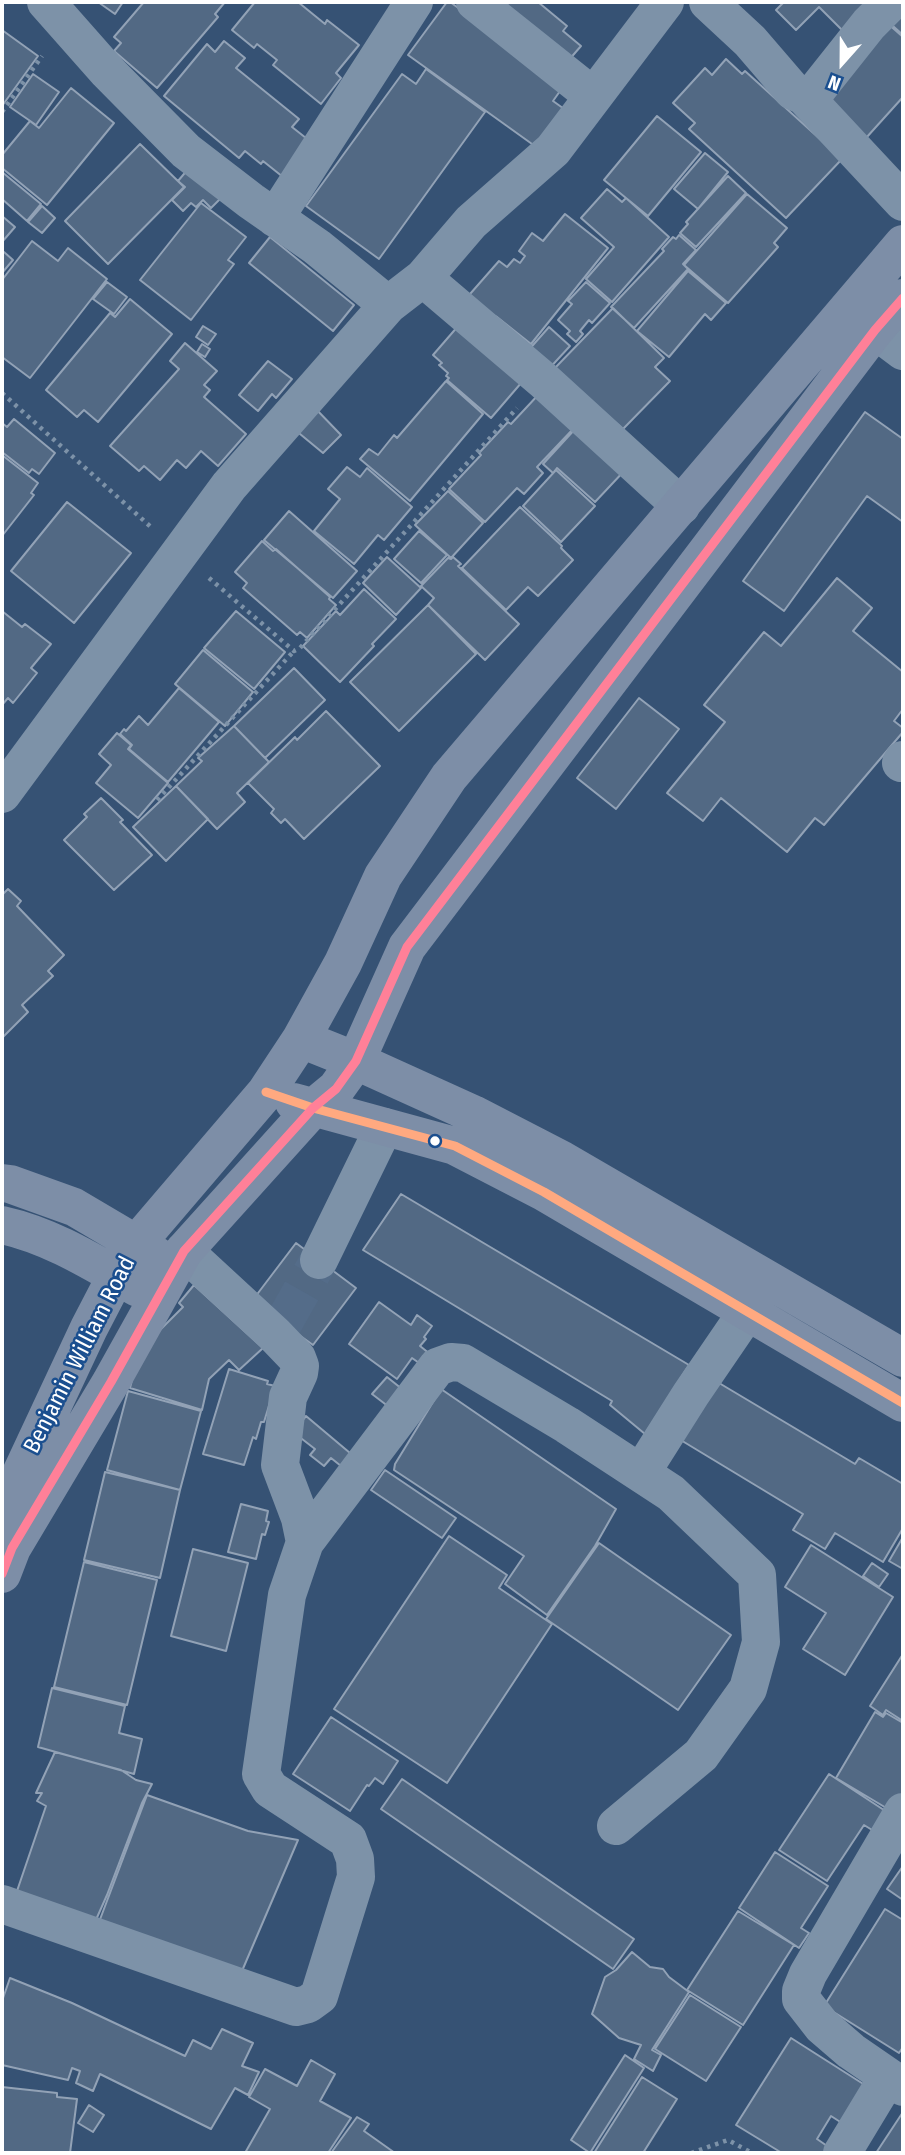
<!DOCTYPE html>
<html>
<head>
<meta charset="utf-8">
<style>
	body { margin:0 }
	#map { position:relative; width:905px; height:2155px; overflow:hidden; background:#365274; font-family:"Fira Sans Condensed",sans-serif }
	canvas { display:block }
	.frame { position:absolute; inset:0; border:4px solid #fff; pointer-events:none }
	.north { position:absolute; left:807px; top:28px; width:70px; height:70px; -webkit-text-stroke:5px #1b4f8f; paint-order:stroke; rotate:201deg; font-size:19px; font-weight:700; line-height:28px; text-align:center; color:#fff }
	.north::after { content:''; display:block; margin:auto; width:24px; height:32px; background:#fff; clip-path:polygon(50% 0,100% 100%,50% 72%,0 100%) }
</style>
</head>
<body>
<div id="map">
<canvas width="905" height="2155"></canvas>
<div class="frame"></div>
<div class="north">N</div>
</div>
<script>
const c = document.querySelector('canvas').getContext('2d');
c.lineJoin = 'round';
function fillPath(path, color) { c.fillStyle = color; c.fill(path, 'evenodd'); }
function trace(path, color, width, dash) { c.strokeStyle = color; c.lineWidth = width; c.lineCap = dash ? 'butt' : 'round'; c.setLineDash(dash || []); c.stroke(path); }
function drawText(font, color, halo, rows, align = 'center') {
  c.font = font + ' "Fira Sans Condensed",sans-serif'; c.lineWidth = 5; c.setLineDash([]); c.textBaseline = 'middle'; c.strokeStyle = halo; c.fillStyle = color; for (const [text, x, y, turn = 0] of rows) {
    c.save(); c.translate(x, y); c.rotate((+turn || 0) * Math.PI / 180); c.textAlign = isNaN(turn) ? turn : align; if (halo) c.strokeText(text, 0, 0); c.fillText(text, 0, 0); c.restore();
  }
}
const building = new Path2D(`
	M98 2H123L115 14Z
	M144 2H225L215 14 218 17 157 88 114 51 121 43 114 37Z
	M255 2H298L325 24 327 20 359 45 336 73 341 78 321 104 273 65 277 60 257 44 254 48 232 30Z
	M447 2H450L565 84 553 101 567 111 539 149 408 55Z
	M509 2H538L567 26 563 31 581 46 568 61 504 8Z
	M784 2H876L845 33 819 7 796 30 776 10Z
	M903 2V35L884 18Z
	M886 22 903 37V97L866 138 820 94Z
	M2 30 38 56 2 106Z
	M224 41 245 58 236 68 299 119 292 127 311 142 288 181 263 161 261 164 245 151 239 158 164 96 207 44 215 52Z
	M726 59 742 74 745 71 842 159 786 218 689 129 695 123 673 103 705 68 712 75Z
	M426 69 485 112 379 259 306 206 402 74 416 84Z
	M33 74 59 92 36 125 10 107Z
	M71 88 114 123 47 205 2 168V155L30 121 39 128Z
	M657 116 701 152 648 216 604 180Z
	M140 144 184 187 108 264 65 221Z
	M705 153 728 172 698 209 674 189Z
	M189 168 222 197 211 208 203 200 196 207 191 203 183 211 172 200 185 187 178 181Z
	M2 172 41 204 27 221 2 199Z
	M728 176 746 193 696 247 680 233 688 224 686 222Z
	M607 189 622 202 626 198 669 237 612 302 586 279 614 247 581 218Z
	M747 194 787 228 774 243 778 247 728 303 684 265Z
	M201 203 246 237 228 260 234 264 191 320 140 280Z
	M42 206 55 218 42 233 28 222Z
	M565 214 608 248 531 344 497 317 463 302 499 261 507 267 514 259 520 263 525 256 519 251 532 233 543 241Z
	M2 216 15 227 2 242Z
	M679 235 696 250 683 264 688 269 634 328 611 307 664 251 662 249 673 237 676 239Z
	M270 237 354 305 333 331 249 263Z
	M32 241 58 261 68 248 107 279 30 378 2 357V280Z
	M4 252 13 260 2 273V254Z
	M688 271 726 303 711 320 705 314 669 357 637 331Z
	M107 282 127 297 114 314 93 299Z
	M586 282 610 303 592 323 589 320 580 331 583 334 576 342 567 334 570 331 558 320 572 304 568 301Z
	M130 299 172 334 98 422 84 410 77 417 46 390 110 313 115 317Z
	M613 308 664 358 655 367 670 381 623 429 554 369Z
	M459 325 522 382 491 418 447 380 449 378 446 376 448 373 439 365 442 363 433 355Z
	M203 326 216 334 208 345 196 337Z
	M549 327 570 346 546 372 526 353Z
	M185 343 217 371 204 385 210 390 204 397 246 434 218 466 201 451 186 468 177 460 160 480 144 466 139 471 110 446 179 369 170 361Z
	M202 344 210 349 205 357 197 352Z
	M268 361 292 379 276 398 272 394 258 411 239 395Z
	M446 381 483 414 410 501 360 459 369 449 378 455 394 435 397 438Z
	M539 394 575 427 537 467 543 473 524 494 517 488 485 522 449 489 481 455 479 453 508 422 511 424Z
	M314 407 341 435 323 453 294 429Z
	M865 412 903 439V522L867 496 784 611 743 581Z
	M14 419 55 453 39 474 32 469 29 473 2 452V423L7 427Z
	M576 428 626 469 595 502 557 468 553 473 543 464Z
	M2 455 38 483 31 493 34 495 2 536Z
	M347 467 360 477 367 468 412 507 384 540 378 535 354 564 314 531 340 499 328 489Z
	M556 470 595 506 561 542 523 506Z
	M448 491 483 523 451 558 415 525Z
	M67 502 131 553 74 623 11 571Z
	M520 507 562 546 561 548 573 560 538 596 528 587 506 610 462 568Z
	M289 511 357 571 333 598 264 540Z
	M419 531 447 555 421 583 394 559Z
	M262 541 273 551 276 549 330 597 329 599 336 605 307 638 300 632 297 635 243 588 247 583 235 572Z
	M387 557 421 588 396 615 363 583Z
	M453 557 461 564 458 566 519 624 485 660 428 605 434 598 421 586 448 558 451 559Z
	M837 578 872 608 853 631 903 672V709L894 721 903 728V732L824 825 815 818 787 852 721 798 703 821 667 793 725 722 704 705 764 632 781 646Z
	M364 589 396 619 372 644 374 646 340 682 303 646 336 611 340 615Z
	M428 605 476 654 399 731 350 682Z
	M2 611 22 627 25 624 51 644 31 668 37 673 13 703 8 698 2 705Z
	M236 611 285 652 254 689 204 648Z
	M203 650 253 692 225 726 175 684Z
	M294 668 325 700 265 758 234 726Z
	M179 688 219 722 168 782 129 749 132 745 120 734 124 729 126 731 139 716 148 725Z
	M639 698 679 729 616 809 577 778Z
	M326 711 380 766 304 839 285 819 281 823 271 813 274 809 248 783 295 737 297 740Z
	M234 726 269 762 237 793 245 802 217 829 176 786 202 761 198 758Z
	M117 733 131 745 128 749 168 783 138 818 96 783 111 765 99 754Z
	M176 786 208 819 166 861 133 827Z
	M101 798 123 820 120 822 152 855 114 890 64 840 87 817 84 814Z
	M8 889 21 901 17 906 64 955 48 971 53 976 22 1005 28 1012 2 1038V895Z
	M401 1194 689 1365 645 1434 610 1405 612 1401 363 1250Z
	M296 1243 356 1288 313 1345 252 1301Z
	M194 1285 263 1348 239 1370 229 1360 209 1379 202 1410 130 1388 138 1357 152 1338 183 1307 179 1303Z
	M379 1302 411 1325 417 1315 432 1326 424 1337 426 1339 420 1346 430 1354 422 1365 412 1358 397 1379 349 1344Z
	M229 1369 268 1381 267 1384 275 1386 264 1422H261L256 1439 253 1437 244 1465 203 1454Z
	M387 1377 402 1389 389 1407 372 1394Z
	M714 1380 855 1464 859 1458 903 1484V1528L883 1562 835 1533 825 1549 793 1530 803 1514 679 1439Z
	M441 1389 616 1509 595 1546 547 1615 505 1584 524 1556 394 1470 395 1464Z
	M128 1391 201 1411 180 1490 107 1470Z
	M306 1416 350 1453 346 1470 331 1458 324 1466 310 1455 315 1449 293 1432Z
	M385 1470 456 1518 442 1538 371 1490Z
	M105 1472 180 1490 160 1578 84 1560Z
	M241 1504 268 1511 266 1521 269 1522 265 1535 262 1534 256 1559 228 1552Z
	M449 1536 507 1575 499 1588 552 1624 447 1783 334 1709Z
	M903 1537V1569L889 1561Z
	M599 1543 731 1635 678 1710 546 1619Z
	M811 1545 893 1597 845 1675 803 1649 826 1613 785 1587Z
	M193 1549 248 1563 226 1651 171 1636Z
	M84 1562 157 1580 127 1705 54 1687Z
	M872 1563 888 1574 879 1587 863 1576Z
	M903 1654V1721L886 1710 883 1715 870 1706Z
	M52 1688 125 1706 119 1733 142 1739 134 1774 38 1747Z
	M875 1712 883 1717 886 1713 903 1723V1795L893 1812 836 1778Z
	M331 1717 398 1761 383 1784 375 1778 369 1786 367 1785 350 1811 293 1774Z
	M55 1752 121 1770 136 1780 152 1784 142 1803 107 1895 95 1922 17 1891 46 1806 37 1801 42 1793H36Z
	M829 1774 890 1814 877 1833 864 1825 827 1881 779 1850Z
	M402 1779 634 1939 613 1969 381 1809Z
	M147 1795 248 1831 298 1840 239 1978 96 1930Z
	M775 1852 828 1886 801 1928 809 1933 799 1948 739 1908Z
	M903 1866V1900L887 1889Z
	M885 1909 903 1920V2047L899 2053 824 2006Z
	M738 1911 794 1945 743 2025 687 1990Z
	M632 1952 650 1967 663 1969 669 1977 689 1992 652 2050 661 2055 653 2071 634 2059 641 2045 619 2038 592 2014 605 1977 616 1970Z
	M10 1978 72 2003 185 2056 193 2040 211 2049 222 2029 253 2043 242 2066 259 2072 248 2095 235 2088 211 2129 100 2074 93 2091 76 2083 80 2071 72 2068 68 2080 2 2065V2001Z
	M690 1995 741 2027 706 2081 655 2049Z
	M791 2038 868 2087 845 2125 831 2116 817 2139 830 2148 826 2153H782L736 2125Z
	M625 2055 644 2068 590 2153 571 2140Z
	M311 2060 335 2074 320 2101 351 2118 328 2153H245L270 2109 249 2097 265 2069 297 2086Z
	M642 2077 677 2099 643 2153H594Z
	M2 2087 57 2093V2097L77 2099 70 2153H2Z
	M89 2105 104 2115 93 2132 78 2123Z
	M903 2112V2153H876Z
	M357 2117 369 2124 364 2131 395 2153H331Z`);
fillPath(building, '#526984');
trace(building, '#92a2b6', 2);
trace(new Path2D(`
	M283 1324 319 1260`), '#546c89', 38, [38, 19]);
trace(new Path2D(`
	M2 112 42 56
	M2 393 152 528
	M209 578 294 651 300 648 517 408
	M157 800 294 651
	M691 2153 728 2140 752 2153`), '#7d92a8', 4.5, [3.5, 5]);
trace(new Path2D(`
	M46 2 107 71 186 151 251 201 317 247 388 305
	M475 2 593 96
	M708 2 750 41 793 91 804 96 815 92 869 24 891 2
	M804 96 903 202
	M275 218 414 2
	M423 278 471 222 553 150 665 2
	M875 330 903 351
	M901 763 903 760
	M2 794 229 486 388 305 423 278 543 380 681 506
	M319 1260 384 1127
	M641 1473 691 1394 747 1312
	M305 1542 437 1367 451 1362 463 1363 567 1425 671 1493 757 1575 761 1642 748 1689 701 1755 616 1826
	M903 1812 808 1974 801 1991V1999L822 2026 851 2051 903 2087
	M2 1904 296 2007 308 2004 319 1996 356 1877 355 1859 348 1840 270 1789 261 1774 287 1595 305 1542 300 1518 280 1465 288 1397 299 1373 300 1366 297 1358 274 1334 184 1251
	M842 2153 888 2077`), '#7d92a8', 38);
trace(new Path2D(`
	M301 1039 356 1061 473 1114 562 1160 903 1358
	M294 1102 455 1146 544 1192 903 1403
	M2 1183 10 1184 74 1207 157 1256
	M2 1225C52 1236 94 1263 138 1288
	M2 1514 89 1328 116 1276 137 1243 266 1092 301 1039 343 963 383 876 449 777 903 244
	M2 1574 12 1548 111 1382 184 1251 313 1108 336 1089 356 1061 407 947 875 330 903 298`), '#7d8ea7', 38);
trace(new Path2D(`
	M266 1092 313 1108 455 1146 544 1192 903 1403`), '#ffa980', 9);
trace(new Path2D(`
	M2 1574 12 1548 111 1382 184 1251 313 1108 336 1089 356 1061 407 947 875 330 903 298`), '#ff8098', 9);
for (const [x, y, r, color] of [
	[435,1141,6,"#fff"]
]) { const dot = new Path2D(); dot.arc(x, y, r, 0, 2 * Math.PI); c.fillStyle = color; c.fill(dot); trace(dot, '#1b4f8f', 2.5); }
drawText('23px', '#fff', '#1b4f8f', [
	["Benjamin William Road",80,1355,-63]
]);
</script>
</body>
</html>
